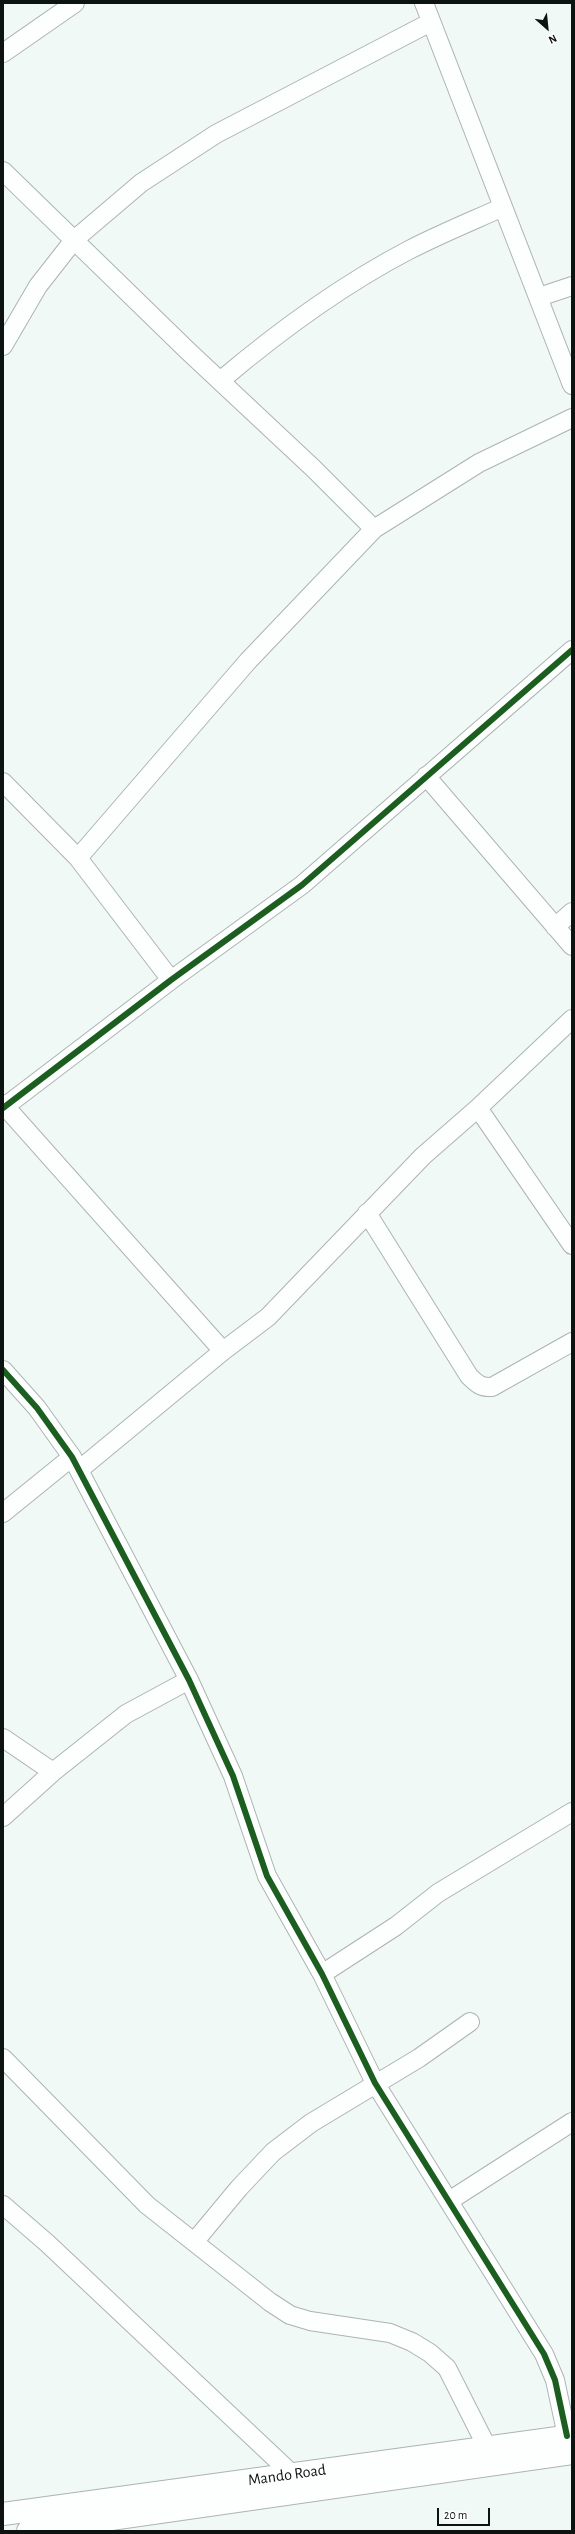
<!DOCTYPE html>
<html>
<head>
<meta charset="utf-8">
<style>
	body { margin:0 }
	#map { position:relative; width:575px; height:2534px; overflow:hidden; background:#f0f9f6; font-family:"Alegreya Sans",sans-serif }
	canvas { display:block }
	.frame { position:absolute; inset:0; border:4px solid #0d1311; pointer-events:none }
	.north { position:absolute; left:527px; top:8px; width:40px; height:40px; -webkit-text-stroke:3px #fff; paint-order:stroke; rotate:153deg; font-size:11px; font-weight:700; line-height:16px; text-align:center; color:#0d1311 }
	.north::after { content:''; display:block; margin:auto; width:14px; height:18px; background:#0d1311; clip-path:polygon(50% 0,100% 100%,50% 72%,0 100%) }
	.scale { position:absolute; left:437px; top:2508px; width:53px; height:18px; box-sizing:border-box; border:2px solid #0d1311; border-top:0; padding-left:5px; font-size:12px; line-height:14px; white-space:nowrap; color:#0d1311; -webkit-text-stroke:3px #fff; paint-order:stroke }
</style>
</head>
<body>
<div id="map">
<canvas width="575" height="2534"></canvas>
<div class="frame"></div>
<div class="north">N</div>
<div class="scale">20 m</div>
</div>
<script>
const c = document.querySelector('canvas').getContext('2d');
c.lineJoin = 'round';
function trace(path, color, width, dash) { c.strokeStyle = color; c.lineWidth = width; c.lineCap = dash ? 'butt' : 'round'; c.setLineDash(dash || []); c.stroke(path); }
function drawText(font, color, halo, rows, align = 'center') {
  c.font = font + ' "Alegreya Sans",sans-serif'; c.lineWidth = 3; c.setLineDash([]); c.textBaseline = 'middle'; c.strokeStyle = halo; c.fillStyle = color; for (const [text, x, y, turn = 0] of rows) {
    c.save(); c.translate(x, y); c.rotate((+turn || 0) * Math.PI / 180); c.textAlign = isNaN(turn) ? turn : align; if (halo) c.strokeText(text, 0, 0); c.fillText(text, 0, 0); c.restore();
  }
}
const minor = new Path2D(`
	M424 3 572 385
	M3 53 75 3
	M3 171 188 351 314 469 374 529
	M539 297 572 286
	M3 346 38 286 74 240 141 183 216 134 431 22
	M220 381C279 331 340 286 409 250 440 234 472 221 503 207
	M426 776 572 946
	M3 782 78 858 171 980
	M78 858 248 661 374 529 479 463 572 418
	M555 927 572 912
	M3 1104 223 1351
	M3 1108 171 980 302 885 572 650
	M478 1108 572 1245
	M367 1213 469 1376C476 1383 481 1388 492 1387L572 1342
	M3 1370 37 1408 72 1457 189 1680 233 1776 267 1876 322 1974 375 2083 544 2354 555 2380 567 2436
	M79 1470 223 1351 268 1317 423 1156 478 1108 572 1019
	M3 1513 72 1457
	M3 1738 53 1772
	M3 1817 53 1772 126 1714 189 1680
	M322 1974 396 1926 438 1893 572 1812
	M3 2058 147 2205 270 2302 290 2315 310 2321 390 2333 412 2342 430 2353 447 2368 487 2447
	M449 2201 572 2122
	M3 2205 47 2243 292 2474
	M195 2241 239 2188 273 2152 311 2123 419 2058 470 2022`);
const highway = new Path2D(`
	M3 2514 572 2436
	M28 2531 572 2453`);
trace(minor, '#adb4b2', 20);
trace(highway, '#adb4b2', 24);
trace(minor, '#fdfefe', 18);
trace(highway, '#fdfefe', 22);
trace(new Path2D(`
	M3 1108 171 980 302 885 572 650
	M3 1370 37 1408 72 1457 189 1680 233 1776 267 1876 322 1974 375 2083 544 2354 555 2380 567 2436`), '#1b5e20', 6);
drawText('16px', '#0d1311', '#fff', [
	["Mando Road",287,2475,-8]
]);
</script>
</body>
</html>
